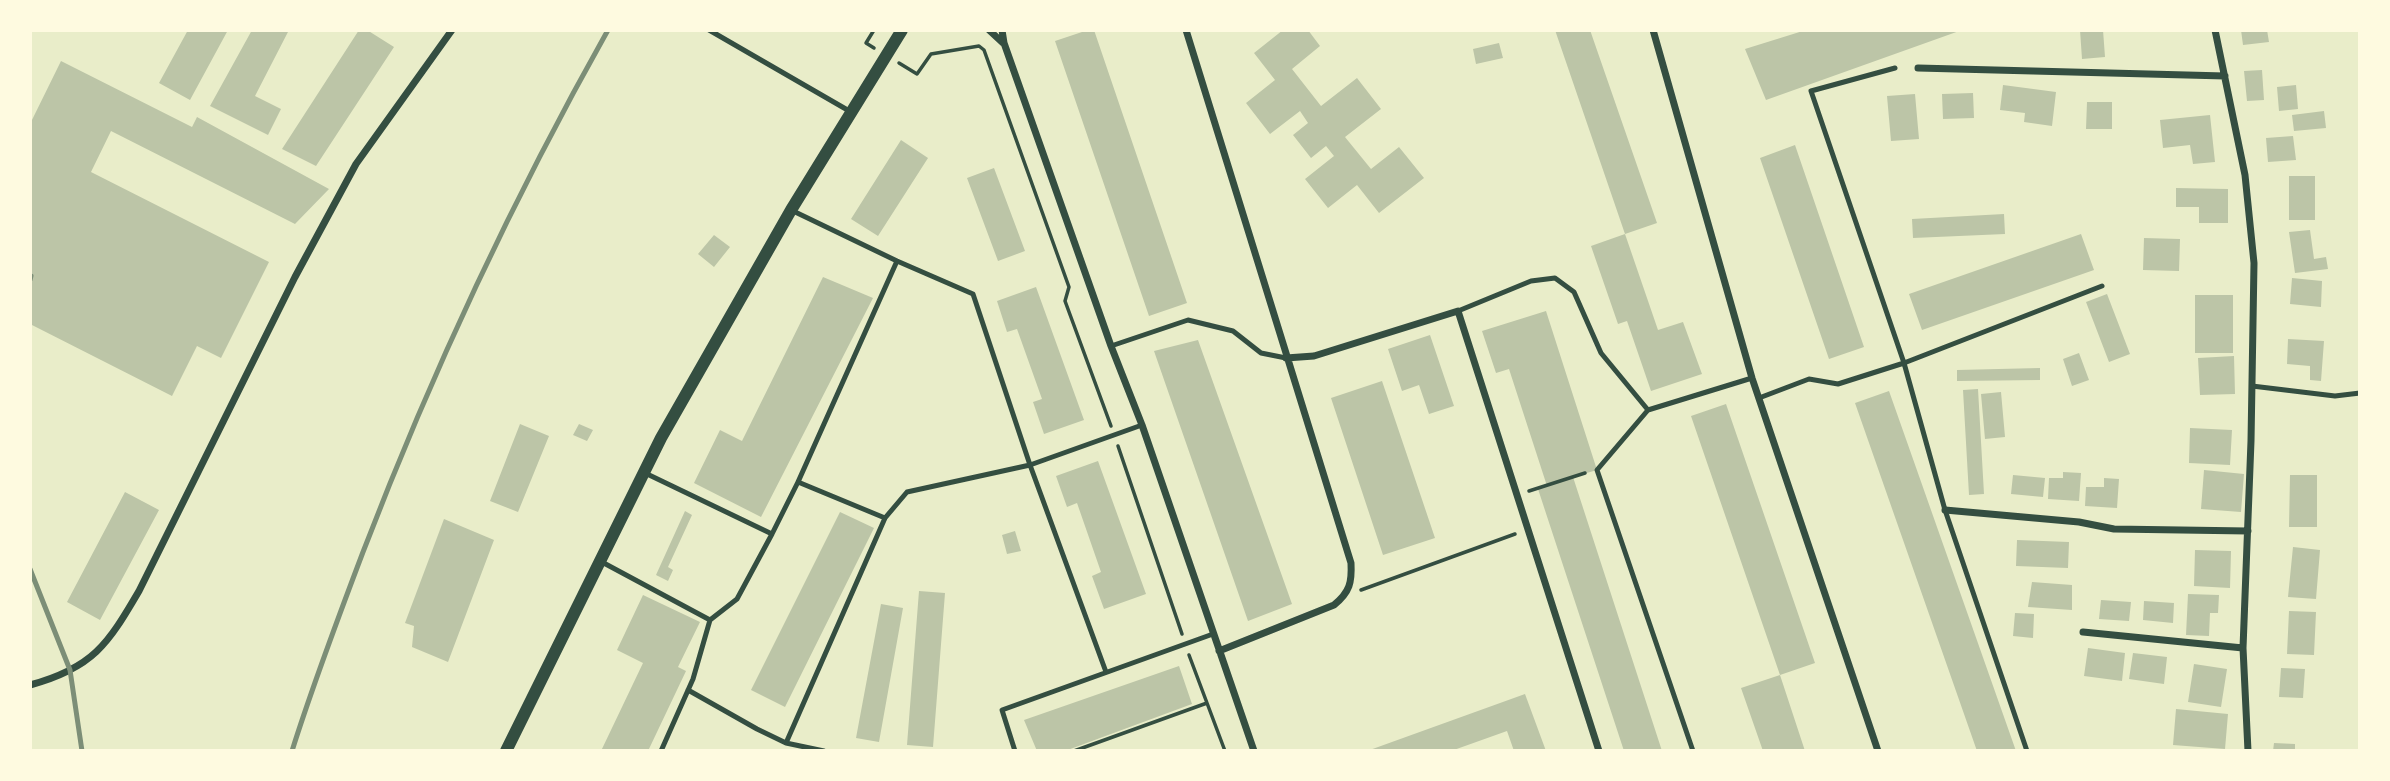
<!DOCTYPE html>
<html>
<head>
<meta charset="utf-8">
<style>
	body { margin:0 }
	#map { position:relative; width:2390px; height:781px; overflow:hidden; background:#e9edc9; font-family:Ubuntu,sans-serif }
	canvas { display:block }
	.frame { position:absolute; inset:0; border:32px solid #fefae0; pointer-events:none }
</style>
</head>
<body>
<div id="map">
<canvas width="2390" height="781"></canvas>
<div class="frame"></div>
</div>
<script>
const c = document.querySelector('canvas').getContext('2d');
c.lineJoin = 'round';
function fillPath(path, color) { c.fillStyle = color; c.fill(path, 'evenodd'); }
function trace(path, color, width, dash) { c.strokeStyle = color; c.lineWidth = width; c.lineCap = dash ? 'butt' : 'round'; c.setLineDash(dash || []); c.stroke(path); }
fillPath(new Path2D(`
	M188 30H228L190 100 159 83Z
	M252 30H289L255 96 281 109 268 135 210 106Z
	M359 30H367L394 47 316 166 282 149Z
	M1088 30H1094L1187 303 1149 316 1055 41Z
	M1283 30H1308L1320 46 1292 69 1321 106 1357 78 1381 109 1345 137 1371 169 1399 147 1424 178 1379 213 1357 185 1328 208 1305 179 1334 156 1326 146 1311 158 1293 135 1308 123 1300 111 1270 134 1246 103 1275 80 1254 53Z
	M1555 30H1590L1657 223 1625 234 1658 330 1683 322 1702 374 1651 391 1627 321 1618 324 1591 246 1625 234Z
	M1806 30H1962L1766 100 1745 49Z
	M2080 30H2103L2105 57 2082 59Z
	M2241 30H2267L2269 42 2243 45Z
	M1499 43 1503 58 1476 64 1473 49Z
	M61 61 192 127 197 117 329 189 295 224 111 131 91 172 269 262 221 358 197 346 172 396 30 324V124Z
	M2262 70 2264 100 2247 101 2244 71Z
	M2003 85 2056 92 2052 126 2024 122 2025 113 2000 110Z
	M2296 85 2298 109 2279 111 2277 87Z
	M1973 93 1974 118 1943 119 1942 94Z
	M1915 94 1919 139 1891 141 1887 96Z
	M2087 102H2112V129H2086Z
	M2324 111 2326 128 2294 131 2292 115Z
	M2210 115 2215 162 2193 164 2190 145 2163 148 2160 120Z
	M2293 136 2296 160 2268 162 2266 138Z
	M901 140 928 158 878 236 851 219Z
	M1795 145 1864 347 1829 359 1760 158Z
	M994 168 1025 251 998 261 967 178Z
	M2289 176H2315V220H2289Z
	M2176 188 2228 189V223H2199V207H2176Z
	M2004 214 2005 234 1913 238 1912 219Z
	M2310 230 2314 259 2326 257 2328 269 2295 273 2289 232Z
	M2081 234 2094 270 1922 330 1909 294Z
	M714 235 730 247 714 267 698 254Z
	M2144 238 2180 239 2179 271 2143 270Z
	M823 277 873 298 761 517 694 483 720 430 742 441Z
	M2292 278 2322 281 2321 307 2290 304Z
	M1036 287 1084 420 1044 434 1033 402 1042 399 1017 329 1007 332 997 301Z
	M2107 294 2130 354 2109 362 2086 302Z
	M2195 295H2233V353H2195Z
	M1546 311 1597 470 1573 477 1662 751H1624L1538 489 1547 486 1509 369 1496 373 1482 331Z
	M1430 335 1454 406 1429 414 1419 385 1402 391 1388 349Z
	M2288 339 2324 341 2321 381 2310 380V366L2287 364Z
	M1198 340 1292 604 1248 621 1154 351Z
	M2079 353 2089 380 2072 386 2063 359Z
	M2234 356 2235 394 2200 395 2198 358Z
	M2040 368V380L1957 381V370Z
	M1382 381 1435 538 1383 555 1331 398Z
	M1978 389 1984 494 1969 495 1963 390Z
	M1889 391 2016 751H1977L1855 403Z
	M2001 392 2005 437 1985 439 1981 394Z
	M1726 404 1815 663 1780 675 1805 751H1763L1741 688 1780 675 1691 416Z
	M520 424 549 436 518 512 490 501Z
	M579 424 593 430 587 441 573 435Z
	M2190 428 2232 430 2230 465 2189 463Z
	M1098 461 1146 594 1104 609 1092 576 1101 572 1077 503 1067 507 1056 476Z
	M2204 470 2244 474 2241 512 2201 509Z
	M2063 472 2081 473 2079 501 2048 499 2049 478H2063Z
	M2013 475 2045 478 2043 497 2011 494Z
	M2290 475H2317V527H2289Z
	M2104 478 2119 479 2117 508 2085 506 2086 487H2104Z
	M125 492 159 510 100 620 67 602Z
	M685 511 692 515 668 567 673 570 668 581 656 575Z
	M840 512 874 528 785 707 751 690Z
	M444 519 494 540 448 662 412 647 414 626 405 623Z
	M1015 531 1021 551 1007 554 1002 535Z
	M2017 540 2069 542 2068 568 2016 566Z
	M2293 547 2320 550 2316 599 2288 597Z
	M2195 550 2231 551 2230 588 2194 586Z
	M2032 582 2072 585V610L2028 607Z
	M919 591 945 593 933 747 907 745Z
	M2188 594 2219 595 2218 613H2210L2209 636 2186 635Z
	M643 595 700 622 678 667 686 671 648 751H601L643 663 617 650Z
	M2101 600 2131 602 2129 621 2099 619Z
	M2144 601 2174 603 2173 623 2143 620Z
	M881 604 903 608 879 742 856 738Z
	M2289 611 2316 612 2314 655 2287 654Z
	M2015 613 2034 614 2033 638 2013 636Z
	M2088 648 2125 653 2122 681 2084 676Z
	M2133 653 2167 657 2164 684 2129 679Z
	M2194 664 2227 669 2221 707 2188 702Z
	M1179 666 1192 704 1065 751H1037L1024 720Z
	M2281 668 2305 669 2303 698 2279 697Z
	M1525 694 1546 751H1514L1507 731 1451 751H1367Z
	M2176 709 2228 714 2225 749 2173 745Z
	M2274 743 2295 744V751H2273Z`), '#bcc5a7');
trace(new Path2D(`
	M874 48 866 43 874 30
	M899 63 917 74 931 54 979 46 984 50 1069 287 1065 301 1111 426
	M1118 446 1182 634
	M1529 491 1585 473
	M1361 590 1515 534
	M1189 655 1225 751
	M1074 751 1207 703`), '#344e41', 3.5);
trace(new Path2D(`
	M709 30 851 112
	M1895 68 1811 91 1904 363 1945 510 2027 751
	M791 210 897 261 973 294 1030 465 1106 672
	M1458 311 1531 281 1555 278 1574 292 1601 353 1648 410 1752 378
	M1111 346 1188 320 1233 331 1261 353 1286 358
	M2252 386 2335 396 2360 393
	M1759 398 1809 379 1838 384 1904 363 2102 286
	M1648 410 1597 470 1693 751
	M645 473 772 534 737 599 710 620
	M798 482 885 518 907 492 1030 465 1142 425
	M772 534 798 482 897 261
	M600 561 710 620 693 679 661 751
	M688 690 757 729 786 743
	M824 751 786 743 885 518
	M1015 751 1002 710 1213 634`), '#344e41', 5);
trace(new Path2D(`
	M989 30 1003 43
	M1002 30 1004 43 1111 346 1142 425 1254 751
	M1186 30 1351 563C1352 582 1350 592 1334 605L1219 651
	M1653 30 1752 378 1878 751
	M2215 30 2245 175 2254 263 2251 441 2243 648 2248 751
	M1918 68 2225 76
	M1286 358 1314 356 1458 311 1599 751
	M1945 510 2079 522 2114 529 2248 531
	M2083 632 2243 648
	M30 685C93 668 108 644 139 591L295 277 356 164 452 30`), '#344e41', 7);
trace(new Path2D(`
	M506 751 661 438 791 210 902 30`), '#344e41', 12);
trace(new Path2D(`
	M30 280 31 276
	M30 569 70 670 82 751
	M292 751C313 684 338 618 363 552 432 372 514 197 608 30`), '#7c8e77', 5);
</script>
</body>
</html>
